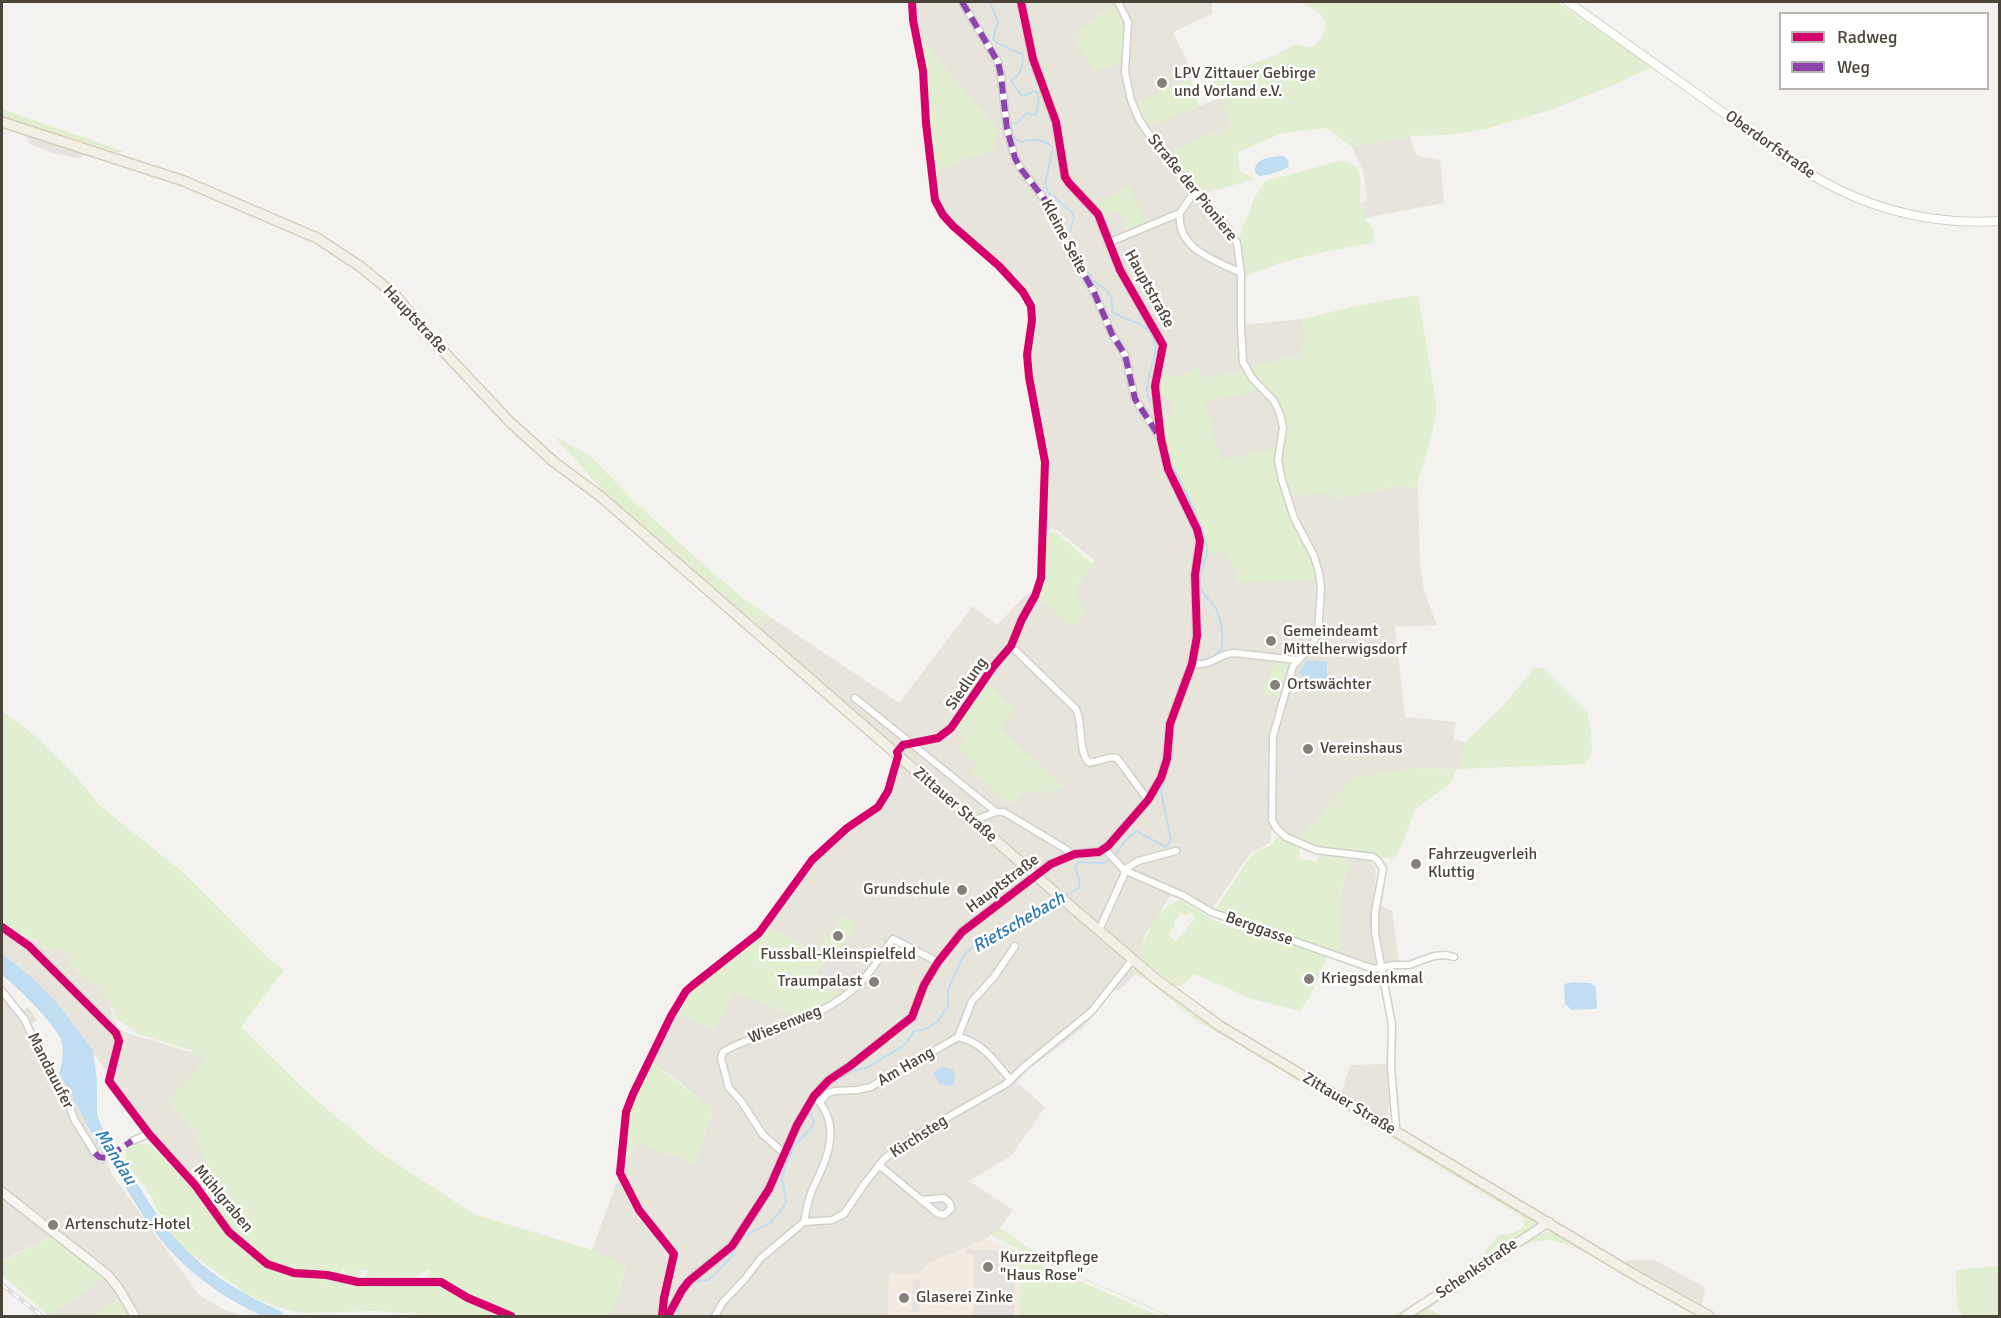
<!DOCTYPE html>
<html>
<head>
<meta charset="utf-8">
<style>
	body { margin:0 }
	#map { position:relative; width:2001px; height:1318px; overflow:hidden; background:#f4f2ee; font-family:Signika,sans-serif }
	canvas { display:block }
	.frame { position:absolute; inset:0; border:3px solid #4b4439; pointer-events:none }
	.legend { position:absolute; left:1779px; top:12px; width:210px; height:78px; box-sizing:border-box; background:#fff; border:2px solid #b7b4b0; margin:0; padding:8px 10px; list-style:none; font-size:18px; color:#4b4439 }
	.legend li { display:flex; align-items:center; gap:12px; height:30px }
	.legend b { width:30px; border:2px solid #b7b4b0 }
</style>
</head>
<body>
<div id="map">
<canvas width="2001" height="1318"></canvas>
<div class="frame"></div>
<ul class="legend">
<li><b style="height:8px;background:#d6006c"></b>Radweg</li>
<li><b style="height:8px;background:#8e44ad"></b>Weg</li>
</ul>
</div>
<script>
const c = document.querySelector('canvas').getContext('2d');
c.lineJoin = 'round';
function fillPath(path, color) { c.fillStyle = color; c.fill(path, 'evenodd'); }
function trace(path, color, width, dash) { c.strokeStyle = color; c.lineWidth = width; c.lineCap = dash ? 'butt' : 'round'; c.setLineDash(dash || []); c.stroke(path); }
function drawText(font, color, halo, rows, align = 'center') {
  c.font = font + ' Signika,sans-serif'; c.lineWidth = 5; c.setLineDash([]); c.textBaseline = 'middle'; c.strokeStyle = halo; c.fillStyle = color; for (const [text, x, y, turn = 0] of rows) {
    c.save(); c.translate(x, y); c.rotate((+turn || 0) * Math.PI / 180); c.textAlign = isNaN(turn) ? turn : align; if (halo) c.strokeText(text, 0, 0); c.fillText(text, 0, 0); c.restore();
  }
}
fillPath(new Path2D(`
	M913 2H1212V14L1173 32 1192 73 1198 75 1137 104 1147 125 1221 98 1232 125 1166 153 1161 157 1227 232 1233 243 1238 266 1242 325 1302 319 1306 339 1300 355 1248 367 1276 400 1330 493 1338 499 1397 486 1418 488 1420 565 1424 591 1437 625 1395 627 1405 717 1456 722 1453 739 1465 742 1457 769 1408 768 1297 840 1272 829 1271 842 1250 854 1211 910 1173 890 1159 915 1146 933 1138 956 1134 975 1124 986 1117 991 1114 989 1083 1028 1028 1070 1017 1082 1045 1107 1012 1155 969 1181 1013 1210 1000 1228 986 1239 929 1263 919 1274H889L888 1316H605L615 1306 626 1266 592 1250 620 1173 638 1141 694 1165 713 1110 677 1080 651 1062 674 1012 713 1030 734 992 801 1018 839 994 815 978 826 953 815 951 766 927 802 874 818 856 841 835 881 809 888 798 899 764 905 758 757 632 770 617 899 703 973 606 997 625 1028 593 1035 596 1072 595 1094 560 1057 530 1052 529 1045 532 1046 461 1033 400 1029 345 1033 318 1032 305H1036L1037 302 1014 274 1008 275 954 226 938 201 935 186 933 172 993 150 995 126 973 103 922 40 916 25Z
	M1410 136 1417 156 1440 160 1444 203 1364 218 1361 205 1367 198 1363 171 1352 147Z
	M1348 859 1369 861 1376 868 1374 901 1392 911 1399 963H1387L1374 967 1340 956V903Z
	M2 928 39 942 45 949 62 951 73 967 107 997 118 1030 208 1058 168 1101 193 1129 216 1183 204 1192 155 1139 57 1003 2 954Z
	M2 988 21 1011 28 1007 37 1020 31 1025 46 1062 59 1073 71 1092 91 1136 105 1156 112 1175 199 1295 223 1309 242 1316H142L127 1295 92 1316H49L111 1273 59 1231 2 1261Z
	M1387 1064 1390 1123 1341 1094 1350 1065Z
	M1626 1260H1655L1702 1286 1705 1289 1701 1307 1624 1263Z`), '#e7e4dc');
fillPath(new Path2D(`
	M986 1239 1020 1252 1019 1316H889V1274H918L929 1263Z`), '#f3ebdf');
fillPath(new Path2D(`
	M1299 2H1557L1652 67 1609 87 1550 110 1489 128 1447 135 1410 136 1352 147 1327 128 1282 133 1238 152 1240 171 1254 179 1203 194 1166 153 1232 125 1213 78 1276 55 1296 44 1309 48C1322 42 1331 28 1321 15 1316 9 1306 5 1299 2Z
	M1116 5C1125 28 1124 38 1120 62L1095 71 1071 37 1103 11Z
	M922 40 973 103 995 126 994 150 933 172Z
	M1191 78 1199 107 1147 125 1137 103Z
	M2 109 125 152H117L2 117Z
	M1339 161C1368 162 1358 185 1361 204 1362 215 1367 221 1373 229V243C1329 250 1284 259 1244 277L1239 242 1243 224 1249 214 1254 198 1266 181Z
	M1129 184 1147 227 1128 234 1118 211 1103 218 1096 207Z
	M1418 295 1436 403V415L1431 437 1418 481V488L1397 486 1338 499 1330 493 1288 496 1280 467 1285 428 1276 400 1248 366 1300 355 1306 339 1302 319 1351 307Z
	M1193 368H1201L1200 378 1245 371 1261 389 1205 403 1221 461 1279 447 1280 481 1313 559 1318 580 1236 582 1230 558 1225 551 1203 554 1206 541 1203 528 1172 468 1166 448 1162 424 1172 411V403L1159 392 1161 374 1179 377Z
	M553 435 589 455 639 506 712 572 743 598 770 617 757 632 713 589 607 495Z
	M1052 532 1060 535 1092 564 1072 594 1087 610 1073 627 1036 597 1042 578 1044 536Z
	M1283 662 1290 664V666L1282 698 1262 694 1271 668Z
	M1534 668H1543L1587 712 1591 731 1592 752 1585 764 1457 769 1449 785 1415 809 1403 842 1394 859C1361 852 1328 852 1297 840L1352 778 1408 768 1457 769 1465 742 1504 705Z
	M985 682 1014 711 999 728 1063 786 1041 795 1027 790 1014 803 1005 800 972 773 977 765 959 750 967 737 955 728Z
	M2 711 34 735 75 775 99 805 186 875 271 961 284 970 241 1027 310 1095 379 1152 474 1214 592 1250 626 1265 615 1306 605 1316H522L486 1302 446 1281 429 1279 428 1275 430 1269 412 1278 380 1280 365 1277 368 1270H359L362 1273 359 1276 348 1277 343 1268 342 1273C323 1273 301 1272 282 1266 249 1255 224 1222 205 1194L211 1192 216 1183 193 1129 168 1101 207 1058 191 1053V1049H187L137 1034 116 1018 107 997 73 967 62 951 45 949 39 942 2 924Z
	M1277 836 1299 848 1300 859 1317 862 1319 855 1348 859 1341 896 1340 955 1215 910 1250 857 1256 852 1273 844Z
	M1181 900 1210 918 1232 928 1256 931 1327 956 1312 992 1300 1011 1252 999 1194 974 1181 986 1176 987 1138 956C1148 934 1155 907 1181 900ZM1181 913 1185 915 1191 913 1194 915V919L1187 927 1188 929 1175 941 1168 935 1176 924 1174 922Z
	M841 916 856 924 838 952 820 947Z
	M766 927 815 951 826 953 815 978 839 994 827 1004 801 1018 734 992 713 1030 674 1012 691 989 756 939Z
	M1133 968H1137L1230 1037 1533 1218 1535 1224 1533 1227 1499 1247 1400 1316H1393L1421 1301 1480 1258 1498 1235C1508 1234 1517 1233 1524 1226V1218L1229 1039 1197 1021 1143 977 1134 975Z
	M651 1062 713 1109 694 1165 638 1142 623 1168 628 1116Z
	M131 1144H150L191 1187 221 1226 234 1241 265 1266 283 1274 374 1287 405 1283 440 1285 463 1299 506 1316H442L377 1311 301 1313 277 1307 246 1294 180 1245 164 1222 148 1191 126 1164 125 1148Z
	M1000 1228 1055 1266 1172 1316H1168L1055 1267 991 1235Z
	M1555 1231 1693 1313 1702 1316 1691 1314 1575 1247 1550 1240 1536 1241 1519 1248 1428 1309 1443 1316H1411L1527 1239 1547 1232Z
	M52 1235 104 1278 49 1316 2 1275V1262Z
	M1020 1252 1054 1270 1159 1316H1019Z
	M1999 1266V1316L1963 1315 1957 1308 1956 1270Z
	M119 1300 128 1316H92Z`), '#e1eecf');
fillPath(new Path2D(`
	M26 136 34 137 85 154 80 158 52 153 30 144Z
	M1293 751 1296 752V755L1314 758 1304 763H1300L1293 782 1288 783 1279 779 1282 762H1290Z
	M841 961 868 971 850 991 821 980Z
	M966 1250H997L1013 1256 1015 1263 1014 1316H973L974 1254H966Z
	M913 1279H920L919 1312H912Z`), '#e6e3df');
fillPath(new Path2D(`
	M1282 156C1287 158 1290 160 1288 167 1280 172 1268 175 1259 176L1255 172C1254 158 1270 157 1282 156Z
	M1306 661H1327V692H1318L1299 673Z
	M2 954 30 976 57 1003 93 1050 97 1082V1115L102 1127 117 1148 105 1156C87 1130 76 1100 59 1073 63 1063 64 1051 61 1040 56 1025 15 985 2 975Z
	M1574 982 1590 983 1596 987 1597 1007 1595 1009 1572 1010 1565 1004 1564 984Z
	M942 1066 953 1070 956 1077 954 1084 947 1086 939 1083 933 1073Z`), '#c0ddf1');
trace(new Path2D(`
	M990 2 998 22 993 39 997 43 1022 54C1024 66 1021 74 1011 81L1022 96 1036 91 1039 99 1036 115 1026 113 1019 122 1012 124V136L1021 142C1032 139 1044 138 1053 148L1045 184 1048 192 1073 213 1074 219 1068 236 1093 281 1105 289 1111 296 1113 312C1123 320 1137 320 1147 329 1169 350 1138 378 1150 401
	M1161 412 1167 450
	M1170 464C1180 476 1206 534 1207 549 1208 561 1198 572 1200 585 1202 596 1210 599 1215 607 1222 619 1223 635 1222 648L1212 658 1204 660
	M1064 897 1079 888V879L1075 866 1080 862 1104 863 1117 853 1124 842 1136 831 1166 847 1171 840 1161 792 1173 755V735
	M828 1086 852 1071 868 1067 875 1063 906 1044 914 1031 926 1029 937 1022 948 1006V989L964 955 973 946 989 937 1006 930 1013 922 1026 915H1032L1059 900
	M679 1316 678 1309 680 1302 690 1286 696 1281 708 1280 712 1277 730 1258 742 1237 770 1223 783 1208 786 1202 782 1178 785 1167 794 1146 812 1127 814 1121 809 1112 817 1099`), '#c0ddf1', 2);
trace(new Path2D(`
	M104 1139C127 1176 147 1218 178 1250 205 1279 242 1301 277 1316`), '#c0ddf1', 12);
const minor = new Path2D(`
	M962 2 998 62 1001 76 1007 129 1015 158 1021 169 1049 205 1066 243 1093 290 1112 334 1125 355 1135 399 1160 437
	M1118 2 1128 22 1125 72 1131 100 1139 119 1159 150 1227 227 1237 243 1241 273V328L1243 362 1252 378 1274 401 1280 414 1283 428 1278 460 1282 480 1294 518 1314 556 1319 573 1321 589 1318 633 1311 647 1293 666 1273 736 1272 820 1277 829 1286 837 1316 850 1373 857 1378 861 1383 869 1375 913V933L1392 1025 1391 1067 1396 1126 1394 1131
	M1180 213C1176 249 1215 260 1241 273
	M1110 242 1180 213 1195 191
	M1011 646 1076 709C1084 725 1077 746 1088 762 1098 764 1106 755 1117 758L1148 800
	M1192 664C1216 666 1216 654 1234 653L1297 660
	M855 698 996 812
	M898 756 897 752 903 745 938 738 951 728 993 667 1011 646 1022 619 1035 596
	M973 821 996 812H1004L1067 850 1069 856
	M1176 851 1138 861 1124 870 1184 896 1211 912 1374 969 1394 965H1409L1434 956 1446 955 1454 957
	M2 927 29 946 116 1033 119 1041 109 1081 149 1134 195 1185 229 1232 267 1264 294 1273 327 1275 358 1282H441L468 1298 511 1316
	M1099 930 1124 875V870L1105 849
	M2 991 25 1020 41 1057 68 1101 74 1119 95 1153
	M958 1037C984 1043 993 1060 1010 1079
	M821 1101 828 1093 835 1091 857 1090 871 1087 910 1062 932 1052 958 1037 972 1001 994 977 1015 946
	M132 1141 149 1134
	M784 1153 763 1135 741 1101 729 1088 721 1058 723 1052C740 1041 760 1037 779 1030 808 1018 836 1006 859 984 872 971 882 954 893 939L938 962
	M879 1165 937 1213 944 1215 951 1209 950 1203 944 1198 921 1200
	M804 1222C806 1212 808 1200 812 1190 823 1167 837 1141 827 1115 823 1107 821 1102 814 1096
	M654 1228 674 1254 664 1298 662 1316
	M715 1316 723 1302 744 1280 761 1258 804 1222 832 1220 844 1214 865 1183 884 1159 910 1139 1006 1084 1025 1066 1092 1011 1133 959`);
const tertiary = new Path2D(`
	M1568 2 1801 168C1860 207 1929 226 2000 221
	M668 1316 682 1290 689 1281 732 1246 769 1189 797 1125 814 1096 829 1080 850 1066 912 1017 924 985 938 962 962 932 1051 864 1075 854 1099 852 1108 846 1148 800 1161 778 1167 759 1170 724 1192 664 1197 636 1195 575 1200 541 1197 529 1168 469 1161 439 1155 386 1163 345 1120 270 1098 214 1069 183 1065 177 1056 122 1033 59 1021 2`);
const secondary = new Path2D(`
	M2 1192 108 1275 119 1289 135 1316
	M1405 1316 1549 1222`);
const primary = new Path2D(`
	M2 122 184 181 317 238 361 267 396 296 429 336 510 422 554 462 600 496 1018 860
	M1074 909 1157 980 1220 1026 1633 1274 1709 1316`);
trace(minor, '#d2d0cb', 9);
trace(tertiary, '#d2d0cb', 10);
trace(secondary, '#d3cfc5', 11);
trace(primary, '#d6cebb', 12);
trace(minor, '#fdfdfc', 6);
trace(tertiary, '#fdfdfc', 8);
trace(secondary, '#f7f6f1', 8);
trace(primary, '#f2efe6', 9);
const rail = new Path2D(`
	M2 1285 42 1316`);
trace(rail, '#dbdbda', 4.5);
trace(rail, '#fff', 2, [7]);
const primaryBridge = new Path2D(`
	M1018 860 1074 909`);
trace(primaryBridge, '#d6cebb', 12, []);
trace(primaryBridge, '#f2efe6', 9);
trace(new Path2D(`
	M962 2 998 62 1001 76 1007 129 1015 158 1021 169 1049 205 1066 243 1093 290 1112 334 1125 355 1135 399 1157 433
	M95 1153 99 1157 106 1158 132 1141`), '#8e44ad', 6, [12, 6]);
trace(new Path2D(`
	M2 927 29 946 116 1033 119 1041 109 1081 149 1134 195 1185 229 1232 267 1264 294 1273 327 1275 358 1282H441L468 1298 511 1316
	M662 1316 664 1298 674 1254 639 1210 620 1173 626 1112 633 1094 671 1016 686 991 693 985 759 933 812 860 847 828 878 807 888 791 898 756 897 752 903 745 938 738 951 728 993 667 1011 646 1022 619 1035 596 1041 578 1045 462 1029 377 1027 355 1032 320 1031 306 1023 292 999 266 953 226 943 215 935 200 926 123 923 71 913 20 912 2
	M668 1316 682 1290 689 1281 732 1246 769 1189 797 1125 814 1096 829 1080 850 1066 912 1017 924 985 938 962 962 932 1051 864 1075 854 1099 852 1108 846 1148 800 1161 778 1167 759 1170 724 1192 664 1197 636 1195 575 1200 541 1197 529 1168 469 1161 439 1155 386 1163 345 1120 270 1098 214 1069 183 1065 177 1056 122 1033 59 1021 2`), '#d6006c', 8);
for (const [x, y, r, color] of [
	[1162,83,6,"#868178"],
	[1271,641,6,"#868178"],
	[1275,685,6,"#868178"],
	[1308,749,6,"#868178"],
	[1416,864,6,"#868178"],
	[962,890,6,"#868178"],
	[838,936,6,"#868178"],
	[1309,979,6,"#868178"],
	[874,982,6,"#868178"],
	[53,1225,6,"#868178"],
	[988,1267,6,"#868178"],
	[904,1298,6,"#868178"]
]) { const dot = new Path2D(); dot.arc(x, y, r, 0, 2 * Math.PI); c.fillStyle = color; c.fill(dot); trace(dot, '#fff', 2); }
drawText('16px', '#4b4439', '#fff', [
	["LPV Zittauer Gebirge",1174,74],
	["und Vorland e.V.",1174,92],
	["Gemeindeamt",1283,632],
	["Mittelherwigsdorf",1283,650],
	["Ortswächter",1287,685],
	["Vereinshaus",1320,749],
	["Fahrzeugverleih",1428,855],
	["Kluttig",1428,873],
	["Grundschule",950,890,"right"],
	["Fussball-Kleinspielfeld",838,955,"center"],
	["Kriegsdenkmal",1321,979],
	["Traumpalast",862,982,"right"],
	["Artenschutz-Hotel",65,1225],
	["Kurzzeitpflege",1000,1258],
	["\"Haus Rose\"",1000,1276],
	["Glaserei Zinke",916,1298]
], 'left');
drawText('16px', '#4b4439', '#fff', [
	["Oberdorfstraße",1770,145,35],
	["Straße der Pioniere",1192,188,51],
	["Kleine Seite",1064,237,62],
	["Hauptstraße",1149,289,61],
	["Hauptstraße",415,320,47],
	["Siedlung",967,684,-55],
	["Zittauer Straße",955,805,41],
	["Hauptstraße",1003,884,-37],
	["Berggasse",1259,929,20],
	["Wiesenweg",785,1025,-22],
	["Am Hang",906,1067,-30],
	["Mandauufer",50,1071,63],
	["Zittauer Straße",1349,1104,31],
	["Kirchsteg",919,1137,-33],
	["Mühlgraben",223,1199,50],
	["Schenkstraße",1477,1269,-34]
]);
drawText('italic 18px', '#2e7ab2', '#fff', [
	["Rietschebach",1019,923,-30],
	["Mandau",115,1157,58]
]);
</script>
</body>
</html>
